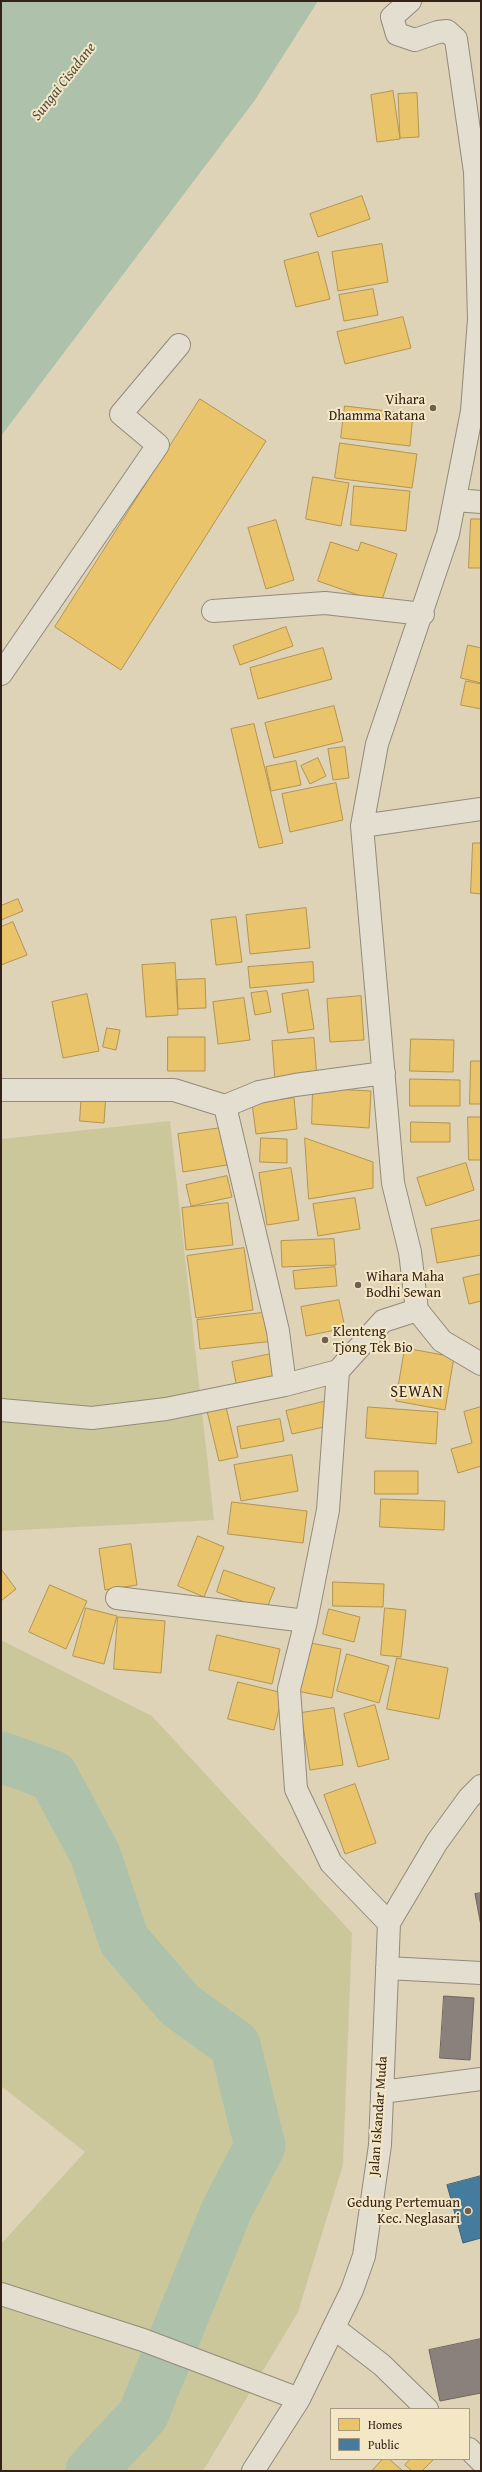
<!DOCTYPE html>
<html>
<head>
<meta charset="utf-8">
<style>
	body { margin:0 }
	#map { position:relative; width:482px; height:2472px; overflow:hidden; background:#ded3b7; font-family:"Gentium Book Plus",serif }
	canvas { display:block }
	.frame { position:absolute; inset:0; border:2px solid #342117; pointer-events:none }
	.legend { position:absolute; left:330px; top:2408px; width:140px; height:52px; box-sizing:border-box; background:#f3e7c6; border:1px solid #a79880; margin:0; padding:5px 7px; list-style:none; font-size:12px; color:#342117 }
	.legend li { display:flex; align-items:center; gap:8px; height:20px }
	.legend b { width:20px; border:1px solid #a79880 }
</style>
</head>
<body>
<div id="map">
<canvas width="482" height="2472"></canvas>
<div class="frame"></div>
<ul class="legend">
<li><b style="height:11px;background:#e9c46a"></b>Homes</li>
<li><b style="height:11px;background:#457b9d"></b>Public</li>
</ul>
</div>
<script>
const c = document.querySelector('canvas').getContext('2d');
c.lineJoin = 'round';
function fillPath(path, color) { c.fillStyle = color; c.fill(path, 'evenodd'); }
function trace(path, color, width, dash) { c.strokeStyle = color; c.lineWidth = width; c.lineCap = dash ? 'butt' : 'round'; c.setLineDash(dash || []); c.stroke(path); }
function drawText(font, color, halo, rows, align = 'center') {
  c.font = font + ' "Gentium Book Plus",serif'; c.lineWidth = 4; c.setLineDash([]); c.textBaseline = 'middle'; c.strokeStyle = halo; c.fillStyle = color; for (const [text, x, y, turn = 0] of rows) {
    c.save(); c.translate(x, y); c.rotate((+turn || 0) * Math.PI / 180); c.textAlign = isNaN(turn) ? turn : align; if (halo) c.strokeText(text, 0, 0); c.fillText(text, 0, 0); c.restore();
  }
}
fillPath(new Path2D(`
	M170 1121 214 1520 1 1531V1139Z
	M1 1640 152 1716 352 1933 343 2165 298 2312 203 2471H1V2244L85 2152 1 2086Z`), '#ccc79b');
fillPath(new Path2D(`
	M1 1H318L255 100 1 436Z`), '#aec2ab');
const homes = new Path2D(`
	M393 91 400 139 377 142 371 95Z
	M417 93 419 137 400 138 398 94Z
	M362 196 370 219 318 237 310 214Z
	M382 244 388 282 338 291 332 252Z
	M318 252 330 299 296 307 284 261Z
	M373 289 378 315 344 321 339 295Z
	M403 317 411 348 345 364 337 332Z
	M200 399 266 441 121 670 55 627Z
	M345 406 413 414 410 446 341 438Z
	M340 443 417 454 412 488 335 478Z
	M313 477 349 483 341 526 306 519Z
	M354 486 410 491 406 531 351 525Z
	M471 519H481V568H469Z
	M276 520 294 580 266 589 248 528Z
	M331 542 358 551 361 542 397 554 381 603 318 581Z
	M286 627 293 646 240 665 233 646Z
	M468 645 481 648V683L461 678Z
	M323 648 332 679 258 699 250 668Z
	M466 681 481 684V709L461 705Z
	M334 706 343 741 274 758 265 723Z
	M254 724 283 843 259 848 231 729Z
	M345 747 349 778 333 780 328 749Z
	M318 758 326 776 310 784 301 766Z
	M296 761 301 785 271 791 266 767Z
	M336 783 343 820 290 832 282 794Z
	M473 843H481V894L471 893Z
	M18 899 23 911 1 920V906Z
	M306 908 310 948 250 954 246 915Z
	M236 917 242 962 216 965 211 920Z
	M13 922 27 955 1 965V927Z
	M313 962 314 982 250 988 248 967Z
	M175 963 178 1015 146 1017 142 965Z
	M205 979 206 1008 178 1009 177 980Z
	M308 990 314 1029 288 1033 282 994Z
	M267 991 271 1012 255 1015 251 993Z
	M87 994 99 1051 63 1058 52 1002Z
	M361 996 364 1040 330 1042 327 999Z
	M244 998 250 1040 218 1044 213 1002Z
	M107 1028 120 1030 116 1050 103 1047Z
	M168 1037H205V1071H168Z
	M314 1038 317 1079 275 1081 272 1041Z
	M411 1039 454 1040 453 1072 410 1071Z
	M471 1061H481V1104H470Z
	M410 1079 460 1080V1106H410Z
	M313 1088 371 1091 369 1128 312 1124Z
	M82 1091 106 1093 104 1123 80 1121Z
	M294 1098 297 1129 256 1134 252 1103Z
	M468 1117H481V1160H469Z
	M411 1122 450 1123V1142H411Z
	M221 1128 227 1165 183 1172 178 1134Z
	M261 1138 287 1139V1163L260 1162Z
	M305 1138 373 1162V1188L309 1199Z
	M466 1163 474 1190 426 1206 417 1178Z
	M291 1168 299 1220 267 1225 259 1173Z
	M227 1176 232 1197 191 1206 186 1185Z
	M355 1198 360 1229 318 1236 313 1204Z
	M228 1203 233 1245 186 1250 182 1208Z
	M481 1220V1255L437 1263 431 1229Z
	M334 1239 336 1265 282 1267 281 1241Z
	M244 1248 253 1310 196 1318 187 1256Z
	M335 1267 337 1286 295 1289 293 1271Z
	M481 1274V1301L469 1304 463 1278Z
	M339 1300 345 1328 306 1336 301 1307Z
	M271 1312 274 1341 200 1349 197 1320Z
	M405 1348 454 1357 445 1410 396 1401Z
	M276 1353 281 1380 237 1388 232 1362Z
	M327 1401 333 1425 292 1434 286 1411Z
	M225 1403 238 1457 219 1461 206 1407Z
	M368 1407 438 1412 436 1444 366 1438Z
	M481 1407V1466L458 1473 451 1449 472 1443 464 1412Z
	M280 1419 284 1441 241 1449 237 1427Z
	M292 1455 298 1491 241 1501 234 1465Z
	M375 1471H418V1494H375Z
	M381 1499 445 1501 444 1530 380 1527Z
	M232 1502 307 1511 303 1543 228 1534Z
	M198 1536 224 1547 204 1597 178 1586Z
	M131 1544 137 1585 105 1590 99 1549Z
	M1 1569 16 1589 1 1601Z
	M224 1570 275 1588 266 1610 217 1592Z
	M333 1582 384 1584 383 1607 333 1606Z
	M50 1585 87 1601 66 1649 29 1632Z
	M86 1608 117 1616 104 1664 73 1656Z
	M385 1608 406 1610 401 1657 381 1655Z
	M329 1609 360 1617 354 1642 323 1634Z
	M118 1617 165 1621 161 1673 114 1669Z
	M217 1635 280 1649 272 1684 209 1670Z
	M306 1642 341 1649 332 1698 297 1691Z
	M347 1654 389 1666 379 1703 337 1691Z
	M397 1658 448 1668 439 1719 387 1709Z
	M238 1682 283 1693 274 1730 228 1719Z
	M375 1705 389 1759 358 1767 344 1714Z
	M334 1708 343 1765 310 1770 301 1713Z
	M355 1784 376 1843 345 1854 324 1795Z
	M383 2459H389L403 2471H372Z
	M411 2459H434L422 2471H412L405 2465Z`);
fillPath(homes, '#e9c46a');
trace(homes, '#b39351', 1);
const public = new Path2D(`
	M481 2176V2238L463 2243 447 2185Z`);
fillPath(public, '#457b9d');
trace(public, '#406075', 1);
const industry = new Path2D(`
	M481 1893V1926L475 1894Z
	M444 1996 474 1998 470 2060 440 2058Z
	M481 2339V2393L440 2401 429 2350Z`);
fillPath(industry, '#8a817c');
trace(industry, '#70645e', 1);
trace(new Path2D(`
	M1 1757 53 1776 95 1854 124 1940 180 2005 235 2045 260 2146 227 2209 143 2415 91 2471`), '#aec2ab', 51);
const minor = new Path2D(`
	M410 1 392 17 397 34 415 40 438 32 447 31 456 39 475 172
	M481 167 475 172 479 319 472 411 448 534 377 744 362 826 393 1183 410 1252 417 1310 442 1341 481 1364
	M455 500 481 502
	M213 611 325 603 423 614
	M1 674 158 445 121 414 179 345
	M362 826 481 809
	M1 1090H174L225 1106 278 1331 285 1385
	M225 1106 259 1092 295 1085 384 1073
	M338 1371 328 1510 306 1621 289 1689 296 1789 331 1863 389 1923
	M1 1410 92 1418 166 1409 285 1385 338 1371 383 1321 417 1310
	M117 1598 306 1621
	M387 1968 481 1973
	M382 2092 481 2079
	M1 2294 143 2340 299 2399
	M334 2328 382 2365 427 2409
	M469 2449 481 2461
	M253 2471 299 2399 352 2290 364 2256 380 2145 389 1923 437 1842 469 1798 481 1786`);
trace(minor, '#938a7a', 24);
trace(minor, '#e3ded0', 22);
for (const [x, y, r, color] of [
	[433,408,4,"#705f4f"],
	[358,1285,4,"#705f4f"],
	[325,1340,4,"#705f4f"],
	[468,2211,4,"#705f4f"]
]) { const dot = new Path2D(); dot.arc(x, y, r, 0, 2 * Math.PI); c.fillStyle = color; c.fill(dot); trace(dot, '#f3e7c6', 1.5); }
drawText('14px', '#342117', '#f3e7c6', [
	["Vihara",425,400],
	["Dhamma Ratana",425,416],
	["Wihara Maha",366,1277,"left"],
	["Bodhi Sewan",366,1293,"left"],
	["Klenteng",333,1332,"left"],
	["Tjong Tek Bio",333,1348,"left"],
	["Gedung Pertemuan",460,2203],
	["Kec. Neglasari",460,2219]
], 'right');
drawText('14px', '#342117', '#f3e7c6', [
	["Jalan Iskandar Muda",379,2116,-86]
]);
drawText('italic 15px', '#524f42', '#f3e7c6', [
	["Sungai Cisadane",64,82,-52]
]);
c.letterSpacing = '1px';
drawText('16px', '#342117', '#f3e7c6', [
	["SEWAN",417,1393]
]);
c.letterSpacing = '0px';
</script>
</body>
</html>
